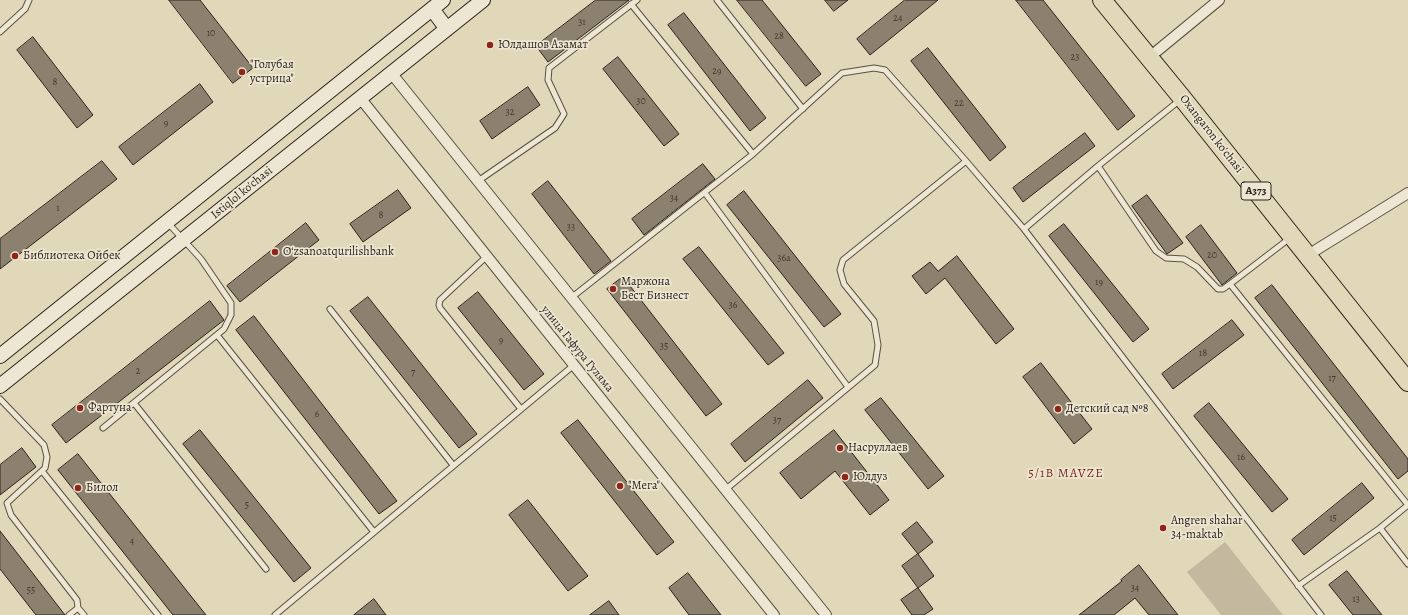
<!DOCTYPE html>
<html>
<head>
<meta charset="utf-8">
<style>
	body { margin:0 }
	canvas { display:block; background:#e1d8b9 }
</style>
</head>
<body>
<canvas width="1408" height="615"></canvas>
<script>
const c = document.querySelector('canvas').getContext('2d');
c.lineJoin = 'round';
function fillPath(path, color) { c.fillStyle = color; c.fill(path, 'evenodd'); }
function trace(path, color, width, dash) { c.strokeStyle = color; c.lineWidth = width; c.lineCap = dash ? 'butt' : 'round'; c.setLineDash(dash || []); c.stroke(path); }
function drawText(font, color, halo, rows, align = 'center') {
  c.font = font + ' Alegreya,serif'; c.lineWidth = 3.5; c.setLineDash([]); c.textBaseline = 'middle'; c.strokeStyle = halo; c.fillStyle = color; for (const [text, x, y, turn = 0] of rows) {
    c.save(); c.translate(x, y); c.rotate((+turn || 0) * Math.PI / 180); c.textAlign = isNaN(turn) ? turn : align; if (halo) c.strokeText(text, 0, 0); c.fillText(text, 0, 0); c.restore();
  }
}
fillPath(new Path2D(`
	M1225 542 1283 615H1221L1187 572Z`), '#c2b99e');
const building = new Path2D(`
	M169 0H200L253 68 233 83Z
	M596 0H629L548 62 536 46Z
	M737 0H762L821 74 806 86Z
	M825 0H848L834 11Z
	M905 0H938L870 55 857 39Z
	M1016 0H1043L1135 116 1118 130Z
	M684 13 766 118 750 131 668 25Z
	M33 37 93 115 77 128 17 50Z
	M928 48 1006 147 990 161 911 61Z
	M618 57 679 134 664 146 603 69Z
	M200 84 213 102 133 165 119 147Z
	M528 87 540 105 492 139 480 121Z
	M1085 133 1095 146 1023 202 1013 188Z
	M102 161 117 179 0 269V239Z
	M703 164 715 179 644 235 632 219Z
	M548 181 611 261 594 274 532 194Z
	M398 190 411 208 363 242 350 224Z
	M744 191 841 314 824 327 727 205Z
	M1147 195 1183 243 1167 254 1132 206Z
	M306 223 319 240 240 302 227 286Z
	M1064 224 1149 329 1133 342 1049 236Z
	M1201 225 1237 273 1222 285 1186 237Z
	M699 247 784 353 768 365 683 259Z
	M957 256 1014 329 996 344 945 278 926 294 912 276 930 262 938 271Z
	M623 277 722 404 706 416 607 289Z
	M1272 285 1408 459V471L1398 479 1255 298Z
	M478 292 544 374 524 390 458 308Z
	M368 297 477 434 459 448 350 311Z
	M210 301 224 320 66 443 52 425Z
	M254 316 397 501 379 514 236 330Z
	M1232 320 1244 335 1173 389 1162 374Z
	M1041 363 1092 429 1074 444 1023 377Z
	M808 380 823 398 745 462 731 444Z
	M881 398 944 476 928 489 865 410Z
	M1209 403 1288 499 1272 512 1194 416Z
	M578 420 674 542 657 555 561 433Z
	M200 430 311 568 294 582 183 444Z
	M834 430 889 500 870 515 835 471 801 499 780 473Z
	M22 448 36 467 0 495V465Z
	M78 454 206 615H173L58 470Z
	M1362 483 1374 498 1304 555 1292 540Z
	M528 500 588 576 568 591 509 515Z
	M917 522 933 542 918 554 902 534Z
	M0 531 65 615H36L0 569Z
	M918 554 934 576 918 588 902 566Z
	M1139 565 1178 615H1149L1135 598 1114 615H1079L1122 581 1121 580Z
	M1347 571 1382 615H1353L1329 585Z
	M688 573 721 615H689L669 588Z
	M918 588 933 609 924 615H912L901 600Z
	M374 599 386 615H354Z
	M609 601 619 615H590Z`);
fillPath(building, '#8b816e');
trace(building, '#2d221c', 1);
const lane = new Path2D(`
	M717 0 803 109
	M631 4 753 154
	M0 32 25 9 29 0
	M1098 166 1156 251 1166 258 1184 259 1197 267 1218 289H1223L1230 284 1290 238
	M478 181 555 128 564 114 548 80 549 68 637 0
	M705 193 848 387
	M1024 229 1098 166 1180 100
	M487 256 440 300 439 305 440 308 521 409
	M1230 284 1408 505
	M571 298 753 154 842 73 874 68 885 70 966 161 1024 229 1321 615
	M330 309 453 465
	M217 335 374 532
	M0 399 44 445 47 457 45 468 7 503 11 515 77 600 78 608 69 615
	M134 403 266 569
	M103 428 224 329 231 315V303L201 259 168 223
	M42 471 158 615
	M725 490 875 365 878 345 874 321 844 284 840 270 843 260 966 161
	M1380 528 1408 564
	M1298 586 1380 528 1408 505
	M78 608 84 615
	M275 615 574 365`);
const street = new Path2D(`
	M1157 51 1219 0
	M392 74 826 615
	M361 99 774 615
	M1316 250 1408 193`);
const secondary = new Path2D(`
	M432 9 447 29
	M0 356 443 0
	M0 386 483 0`);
const highway = new Path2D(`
	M1102 0 1183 99 1408 382`);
trace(lane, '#5a5043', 7);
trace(street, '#5a5043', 12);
trace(secondary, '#2d221c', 16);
trace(highway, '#2d221c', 20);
trace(lane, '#ece6d2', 5);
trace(street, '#ece6d2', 10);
trace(secondary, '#ece6d2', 14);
trace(highway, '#e1d8b9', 18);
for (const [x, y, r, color] of [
	[490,45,4,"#8f2418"],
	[242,72,4,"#8f2418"],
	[275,252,4,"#8f2418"],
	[15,256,4,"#8f2418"],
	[613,289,4,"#8f2418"],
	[80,408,4,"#8f2418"],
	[1058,409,4,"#8f2418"],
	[840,448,4,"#8f2418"],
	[845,477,4,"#8f2418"],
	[620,486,4,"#8f2418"],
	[78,488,4,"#8f2418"],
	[1163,528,4,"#8f2418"]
]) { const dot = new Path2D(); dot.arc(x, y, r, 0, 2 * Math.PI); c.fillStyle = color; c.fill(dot); trace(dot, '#ece6d2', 1.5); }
drawText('10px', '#443a30', null, [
	["24",898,19],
	["31",582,23],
	["10",211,34],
	["28",779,37],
	["23",1075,58],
	["29",717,72],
	["8",55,83],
	["30",641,102],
	["22",959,104],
	["32",510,113],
	["9",166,124],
	["34",674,199],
	["1",58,209],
	["8",381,216],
	["33",571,228],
	["20",1212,256],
	["36а",784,259],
	["19",1099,283],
	["36",733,306],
	["9",501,341],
	["35",664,347],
	["18",1203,354],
	["2",138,372],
	["7",413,373],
	["17",1332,379],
	["6",317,415],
	["37",777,421],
	["16",1241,458],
	["5",247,506],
	["15",1333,519],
	["4",132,542],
	["34",1135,589],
	["55",31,591],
	["13",1356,600]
]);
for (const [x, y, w] of [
	[1256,191,30]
]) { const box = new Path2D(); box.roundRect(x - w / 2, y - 9, w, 18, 3); c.fillStyle = '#ece6d2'; c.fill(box); trace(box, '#2d221c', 1); }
drawText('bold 11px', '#2d221c', null, [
	["A373",1256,191]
]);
drawText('12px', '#2d221c', '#ece6d2', [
	["Юлдашов Азамат",498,45],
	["\"Голубая",250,65],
	["устрица\"",250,79],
	["Oʻzsanoatqurilishbank",283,252],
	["Библиотека Ойбек",23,256],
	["Маржона",621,282],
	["Бест Бизнест",621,296],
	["Фартуна",88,408],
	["Детский сад №8",1066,409],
	["Насруллаев",848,448],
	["Юлдуз",853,477],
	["\"Мега\"",628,486],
	["Билол",86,488],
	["Angren shahar",1171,521],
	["34-maktab",1171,535]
], 'left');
drawText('12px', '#2d221c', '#ece6d2', [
	["Oxangaron ko'chasi",1211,134,52],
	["Istiqlol ko'chasi",242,193,-39],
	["улица Гафура Гуляма",577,349,51]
]);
c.letterSpacing = '1px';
drawText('13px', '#7a1f14', '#ece6d2', [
	["5/1B MAVZE",1066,474]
]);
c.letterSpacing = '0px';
</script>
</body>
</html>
